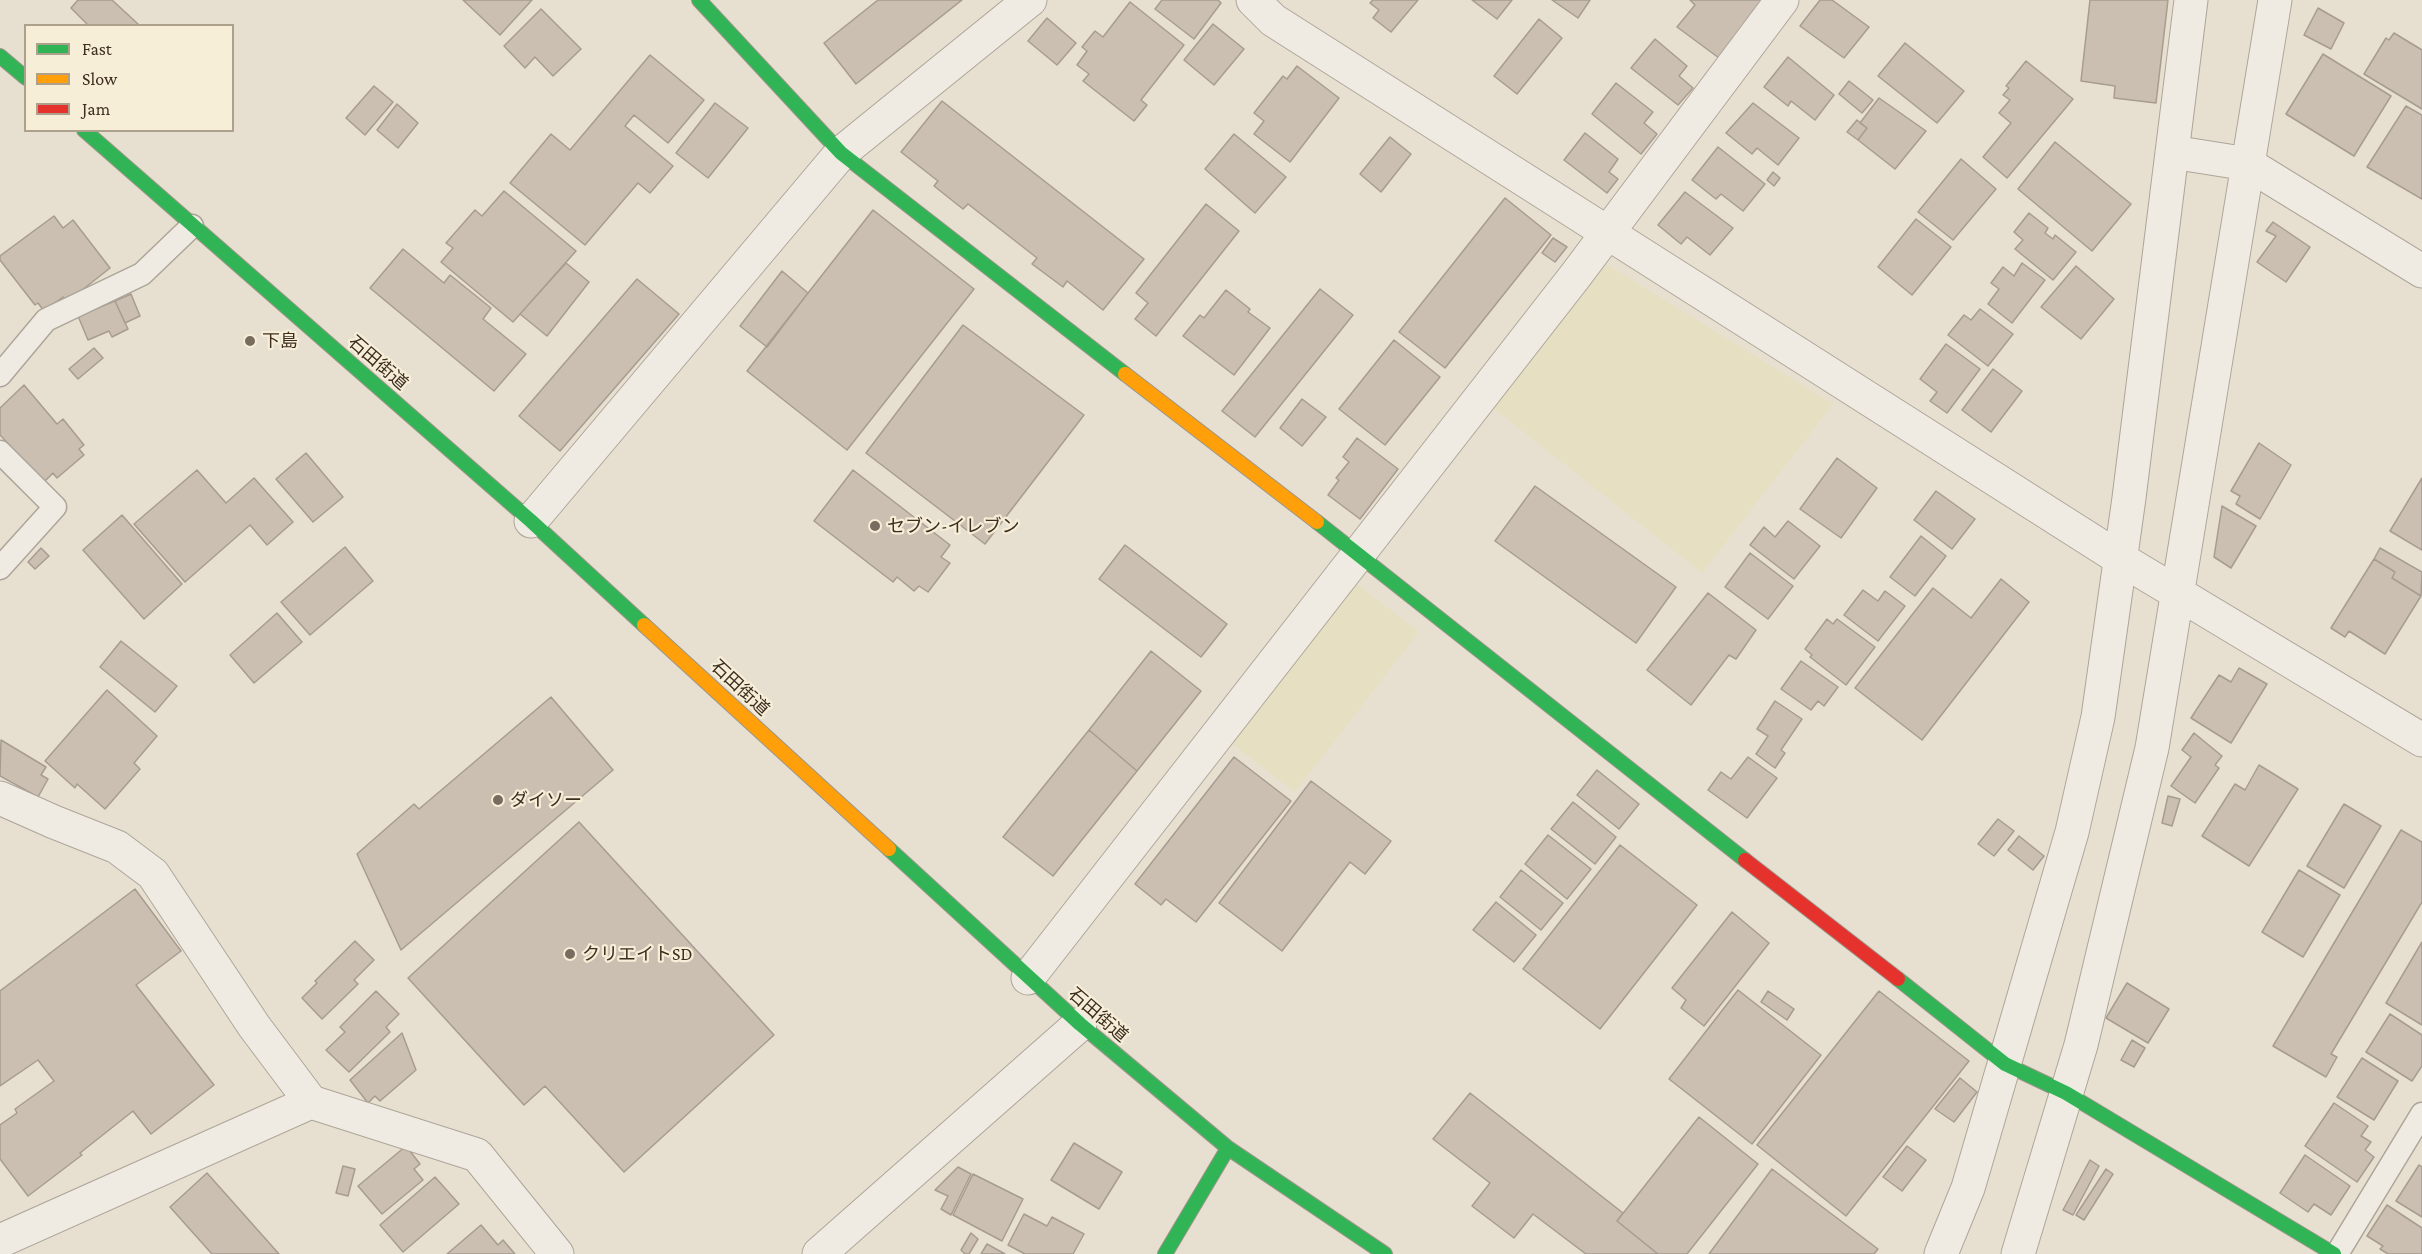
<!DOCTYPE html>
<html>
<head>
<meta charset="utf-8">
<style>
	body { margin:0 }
	#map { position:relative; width:2422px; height:1254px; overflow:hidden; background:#e7e0d1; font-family:"Crimson Pro",serif }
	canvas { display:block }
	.legend { position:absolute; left:24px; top:24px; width:210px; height:108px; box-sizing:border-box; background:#f7eed8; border:2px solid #ada18e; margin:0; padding:8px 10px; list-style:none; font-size:18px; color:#3d2e20 }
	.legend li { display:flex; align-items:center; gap:12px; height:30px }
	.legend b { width:30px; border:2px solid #ada18e }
</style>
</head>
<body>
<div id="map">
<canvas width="2422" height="1254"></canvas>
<ul class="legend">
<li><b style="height:8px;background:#30b455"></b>Fast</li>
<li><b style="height:8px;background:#ff9f0a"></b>Slow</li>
<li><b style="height:8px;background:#e5322d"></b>Jam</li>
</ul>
</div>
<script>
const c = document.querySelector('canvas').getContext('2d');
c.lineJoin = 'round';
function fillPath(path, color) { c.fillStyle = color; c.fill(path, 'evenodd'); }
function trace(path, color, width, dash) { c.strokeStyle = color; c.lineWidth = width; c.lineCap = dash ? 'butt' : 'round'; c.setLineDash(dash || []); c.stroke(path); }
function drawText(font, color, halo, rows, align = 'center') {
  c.font = font + ' "Crimson Pro","Noto Sans JP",serif'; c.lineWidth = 4.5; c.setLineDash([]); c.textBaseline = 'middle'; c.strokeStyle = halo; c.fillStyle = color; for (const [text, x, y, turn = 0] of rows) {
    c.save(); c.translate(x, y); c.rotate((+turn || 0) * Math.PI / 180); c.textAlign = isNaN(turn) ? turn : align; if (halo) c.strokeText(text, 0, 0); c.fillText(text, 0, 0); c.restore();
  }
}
fillPath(new Path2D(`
	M1603 262 1833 404 1702 573 1492 407Z
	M1353 581 1419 632 1295 792 1228 741Z`), '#e6dfc2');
const building = new Path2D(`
	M78 0H112L138 24 136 26H89L71 8Z
	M463 0H532L500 35Z
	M878 0H962L856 84 824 43Z
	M1162 0H1218L1221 3 1194 39 1155 9Z
	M1373 0H1418L1391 32 1373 18 1379 10 1370 3Z
	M1472 0H1512L1497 19Z
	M1552 0H1590L1578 18Z
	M1690 0H1763L1719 58 1677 27 1695 5Z
	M1820 0H1832L1869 27 1844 58 1800 26Z
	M2090 0H2168L2156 103 2114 98 2115 86 2081 81Z
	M1130 2 1184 45 1141 100 1147 105 1134 121 1083 81 1089 74 1077 65 1087 51 1082 47 1095 31 1103 37Z
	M2318 8 2344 23 2331 49 2304 35Z
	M541 9 581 49 553 76 535 57 525 68 504 46Z
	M1047 18 1076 43 1057 65 1028 41Z
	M1539 19 1562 38 1517 94 1494 76Z
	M1213 24 1244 49 1214 85 1184 60Z
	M2394 33 2422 50V109L2364 74 2386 38 2389 40Z
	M1655 39 1687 66 1679 76 1693 88 1678 105 1631 68Z
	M1905 43 1964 91 1937 123 1878 76Z
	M2323 54 2391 96 2354 156 2286 114Z
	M650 55 704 100 668 143 634 115 625 126 673 166 650 193 638 183 585 245 510 183 551 134 570 150Z
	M1788 57 1834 95 1815 120 1791 101 1788 106 1764 87Z
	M2026 61 2073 99 2007 178 1983 157 2011 123 1999 113 2010 100 2003 95 2009 88 2006 86Z
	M1297 66 1339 98 1290 162 1254 134 1264 121 1254 113 1283 76 1287 79Z
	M1849 81 1873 100 1862 113 1839 94Z
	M1616 83 1653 112 1644 123 1657 134 1641 154 1592 114Z
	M374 86 393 102 365 135 346 118Z
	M1879 98 1926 131 1895 169 1858 140 1867 128 1860 123Z
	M942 101 1144 259 1103 310 1067 281 1063 287 1032 264 1037 258 968 204 963 209 934 186 938 181 901 152Z
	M715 103 748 128 708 178 676 153Z
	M1753 103 1799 138 1778 165 1757 148 1752 154 1726 133Z
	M397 104 418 123 398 148 377 130Z
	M2406 106 2422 115V199L2367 167Z
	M1857 120 1867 128 1858 140 1847 132Z
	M1585 133 1618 159 1609 172 1618 179 1607 193 1564 160Z
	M1234 134 1286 177 1255 213 1205 169Z
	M1390 137 1411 154 1381 192 1360 174Z
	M2055 142 2131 204 2092 251 2018 189Z
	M1718 147 1765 184 1743 211 1721 194 1716 199 1692 180Z
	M1961 159 1996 189 1953 240 1918 212Z
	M1773 172 1780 178 1774 186 1767 180Z
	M504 191 576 251 513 322 441 262 453 248 446 243 475 210 482 216Z
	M1685 192 1733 228 1710 255 1687 237 1681 244 1658 225Z
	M1505 198 1551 235 1445 368 1399 332Z
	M1206 204 1239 231 1156 336 1135 319 1148 303 1136 293Z
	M873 210 974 289 847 450 747 371Z
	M2029 213 2048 228 2045 233 2053 239 2055 235 2076 252 2053 280 2015 249 2023 240 2014 232Z
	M54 216 63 228 73 220 110 268 67 302 63 297 44 311 38 303 35 305 0 260V256Z
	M1916 219 1951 247 1912 295 1878 267Z
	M2273 222 2310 247 2286 282 2257 262 2276 236 2266 231Z
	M1553 238 1567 247 1555 262 1542 253Z
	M403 249 444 283 450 275 491 308 483 319 526 354 494 391 370 288Z
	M566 263 589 282 547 336 520 314Z
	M2022 263 2045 280 2012 323 1988 304 1999 289 1991 283 2003 267 2014 276Z
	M2076 266 2114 299 2081 339 2041 307Z
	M782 271 808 293 767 347 740 326Z
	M637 279 679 314 560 451 519 416Z
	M1320 289 1353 315 1255 437 1222 411Z
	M1226 290 1250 309 1248 312 1270 328 1234 375 1183 336 1200 315 1204 318Z
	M131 294 140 316 125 323 115 301Z
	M115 301 128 329 112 337 109 331 88 340 78 316Z
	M1980 309 2013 334 1988 366 1948 335 1964 315 1971 320Z
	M963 325 1084 415 985 544 866 453Z
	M1394 340 1440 377 1385 445 1339 409Z
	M1946 344 1980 369 1947 413 1930 401 1937 392 1920 379Z
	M94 348 103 358 78 379 69 369Z
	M1993 369 2022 391 1991 432 1962 410Z
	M24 385 57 424 63 419 84 445 79 449 84 455 57 478 53 473 44 482 0 435V408Z
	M1302 399 1326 417 1302 446 1280 428Z
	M1357 438 1398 469 1360 519 1328 495 1339 480 1336 478 1349 462 1343 457Z
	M2259 443 2291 465 2260 519 2236 504 2240 496 2231 491Z
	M306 453 343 497 313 522 276 479Z
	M1837 458 1877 488 1841 538 1800 509Z
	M197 470 226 503 254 478 293 522 267 545 250 525 185 582 134 524Z
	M853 470 950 545 941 557 950 563 928 592 919 586 914 591 897 577 893 582 814 521Z
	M2422 478V550L2390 531Z
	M1535 486 1676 587 1636 643 1495 541Z
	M1936 491 1975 519 1952 549 1914 520Z
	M2222 506 2256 526 2231 568 2214 557Z
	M122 515 182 584 144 619 83 550Z
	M1788 521 1820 546 1794 579 1750 545 1764 527 1775 537Z
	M1921 536 1946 556 1915 596 1890 577Z
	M1125 545 1227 624 1201 657 1099 579Z
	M345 547 373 581 310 635 281 602Z
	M41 548 49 556 35 569 28 562Z
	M2380 548 2422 572 2421 596 2392 578 2395 572 2374 559Z
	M1750 553 1793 586 1768 619 1725 587Z
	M2374 559 2395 572 2392 578 2421 596 2385 654 2349 631 2345 637 2331 628Z
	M2001 579 2029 602 1922 740 1855 688 1933 588 1971 618Z
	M1863 590 1878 601 1885 591 1905 606 1878 641 1844 615Z
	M1708 593 1756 630 1736 659 1729 655 1691 705 1647 670Z
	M277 613 302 642 254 683 230 655Z
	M1827 619 1833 624 1837 619 1875 647 1846 685 1810 657 1812 655 1805 649Z
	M121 641 177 686 155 712 100 667Z
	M1151 651 1201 691 1137 771 1089 730Z
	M1801 661 1838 687 1824 706 1818 701 1811 710 1781 689Z
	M2239 668 2267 684 2231 743 2191 718 2219 675 2231 682Z
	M107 690 157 736 134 763 140 769 105 809 77 784 75 788 45 761Z
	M551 697 613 770 401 950 357 854 414 804 419 809Z
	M1775 701 1802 719 1781 750 1785 753 1775 768 1756 754 1768 736 1757 729Z
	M1089 730 1137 771 1053 876 1003 837Z
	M2194 733 2222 756 2215 765 2219 768 2195 803 2171 786 2191 757 2182 750Z
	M1 740 46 767 41 775 48 779 38 797 0 776Z
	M1234 757 1291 801 1196 922 1166 899 1161 905 1135 884Z
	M1748 757 1777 778 1747 818 1708 790 1721 772 1731 779Z
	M2259 765 2298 789 2249 866 2202 836 2235 784 2245 790Z
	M1597 770 1639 804 1619 829 1577 795Z
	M1311 781 1391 841 1365 874 1350 862 1282 951 1219 903Z
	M2168 796 2180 799 2172 826 2162 823Z
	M1573 802 1616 837 1595 864 1551 829Z
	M2344 804 2381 826 2344 888 2307 866Z
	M1998 819 2014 831 1994 856 1978 844Z
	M579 822 774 1035 624 1172 545 1086 524 1105 408 978Z
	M2401 830 2422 842V902L2331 1054 2337 1057 2326 1077 2273 1046Z
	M1548 835 1591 869 1567 899 1525 864Z
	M2019 836 2044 856 2033 870 2008 850Z
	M1620 845 1697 905 1600 1029 1523 969Z
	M1521 870 1563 903 1541 930 1500 897Z
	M2299 870 2340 895 2303 957 2262 932Z
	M135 889 181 951 136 985 214 1085 151 1134 133 1111 80 1153 82 1155 28 1196 0 1159V1125L17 1113 15 1109 54 1081 38 1060 0 1086V991Z
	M1496 902 1536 935 1514 962 1473 930Z
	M1732 912 1769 943 1704 1026 1681 1008 1686 1000 1672 988Z
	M355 941 374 960 354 980 358 984 322 1019 302 998 317 983 315 981Z
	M2422 942V1025L2386 1003Z
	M2127 983 2169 1009 2148 1043 2106 1018Z
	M1738 990 1821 1055 1752 1144 1669 1079Z
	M376 991 399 1014 386 1027 390 1032 349 1072 326 1050 345 1032 340 1027Z
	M1768 991 1794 1009 1787 1020 1761 1002Z
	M1879 991 1969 1061 1846 1216 1757 1145Z
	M2390 1014 2422 1035V1066L2412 1081 2366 1052Z
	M402 1033 416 1070 380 1101 375 1096 368 1103 350 1080Z
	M2132 1040 2145 1048 2134 1067 2121 1060Z
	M2362 1058 2398 1081 2374 1120 2337 1097Z
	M1960 1078 1977 1092 1954 1122 1935 1109Z
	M1470 1093 1623 1213 1617 1221 1658 1254H1586L1533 1214 1514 1238 1472 1206 1490 1183 1433 1139Z
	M2334 1103 2368 1126 2361 1136 2371 1142 2365 1150 2374 1157 2357 1182 2305 1146Z
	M1699 1117 1758 1164 1687 1254H1658L1617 1221Z
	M1074 1143 1122 1172 1099 1209 1051 1180Z
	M406 1146 420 1164 414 1169 423 1180 382 1214 358 1186Z
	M1907 1146 1926 1160 1902 1191 1883 1177Z
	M2305 1155 2350 1186 2331 1215 2314 1204 2308 1212 2280 1193Z
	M2090 1160 2099 1166 2073 1215 2063 1210Z
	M2419 1165 2422 1167V1217L2396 1201Z
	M343 1166 355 1169 348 1196 336 1193Z
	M958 1167 971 1174 951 1215 941 1209 948 1196 935 1190Z
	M1772 1169 1878 1249 1874 1254H1709Z
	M2106 1169 2113 1174 2084 1220 2076 1215Z
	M207 1173 279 1254H212L170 1207Z
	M973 1174 1023 1199 1002 1241 953 1215Z
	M435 1177 459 1204 403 1252 380 1225Z
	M2387 1205 2422 1228V1254H2388L2380 1249 2383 1246 2367 1236Z
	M1024 1214 1047 1226 1052 1217 1084 1234 1073 1254H1025L1008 1245Z
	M481 1225 498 1245 503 1240 515 1254H447Z
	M971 1233 978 1239 969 1254H965L961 1250Z
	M987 1244 1005 1254H981Z`);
fillPath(building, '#cbbfb2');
trace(building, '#a89c90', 1.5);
const lane = new Path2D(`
	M0 375 46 320 142 274 192 226
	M0 452 55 507 0 568
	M2337 1254 2422 1114`);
const street = new Path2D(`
	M1253 0 1273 20 2119 558 2422 740
	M2172 152 2248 164 2422 271
	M531 521 841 153 1030 0
	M0 798 54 822 117 847 153 874 254 1026 311 1102
	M1028 978 1576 275 1782 0
	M0 1241 311 1102 477 1155 557 1254
	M819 1254 1080 1024
	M1941 1254 1968 1188 2072 832 2098 717 2129 498 2191 0
	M2018 1254 2081 1045 2152 748 2275 0`);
const fast = new Path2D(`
	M699 0 841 153 1125 374
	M0 56 26 78
	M84 130 531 521 644 625
	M1317 522 1745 860
	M889 849 1080 1024 1228 1148 1385 1254
	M1898 979 2005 1064 2066 1093 2334 1254
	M1165 1254 1228 1148`);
const slow = new Path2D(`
	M1125 374 1317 522
	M644 625 889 849`);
const jam = new Path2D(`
	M1745 860 1898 979`);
trace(lane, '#ada599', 25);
trace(street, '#ada599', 35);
trace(fast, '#9c958a', 16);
trace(slow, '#9c958a', 16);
trace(jam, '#9c958a', 16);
trace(lane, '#efebe3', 22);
trace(street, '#efebe3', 33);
trace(fast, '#30b455', 14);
trace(slow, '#ff9f0a', 14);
trace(jam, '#e5322d', 14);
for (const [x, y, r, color] of [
	[250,341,6,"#786c5e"],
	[875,526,6,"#786c5e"],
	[498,800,6,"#786c5e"],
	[570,954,6,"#786c5e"]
]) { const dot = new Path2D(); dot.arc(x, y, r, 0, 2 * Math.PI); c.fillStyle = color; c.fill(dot); trace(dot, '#f7eed8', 2); }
drawText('18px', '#3d2e20', '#f7eed8', [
	["下島",262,341],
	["セブン-イレブン",887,526],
	["ダイソー",510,800],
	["クリエイトSD",582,954]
], 'left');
drawText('18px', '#3d2e20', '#f7eed8', [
	["石田街道",378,363,41],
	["石田街道",740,688,43],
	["石田街道",1098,1015,41]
]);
</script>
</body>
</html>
